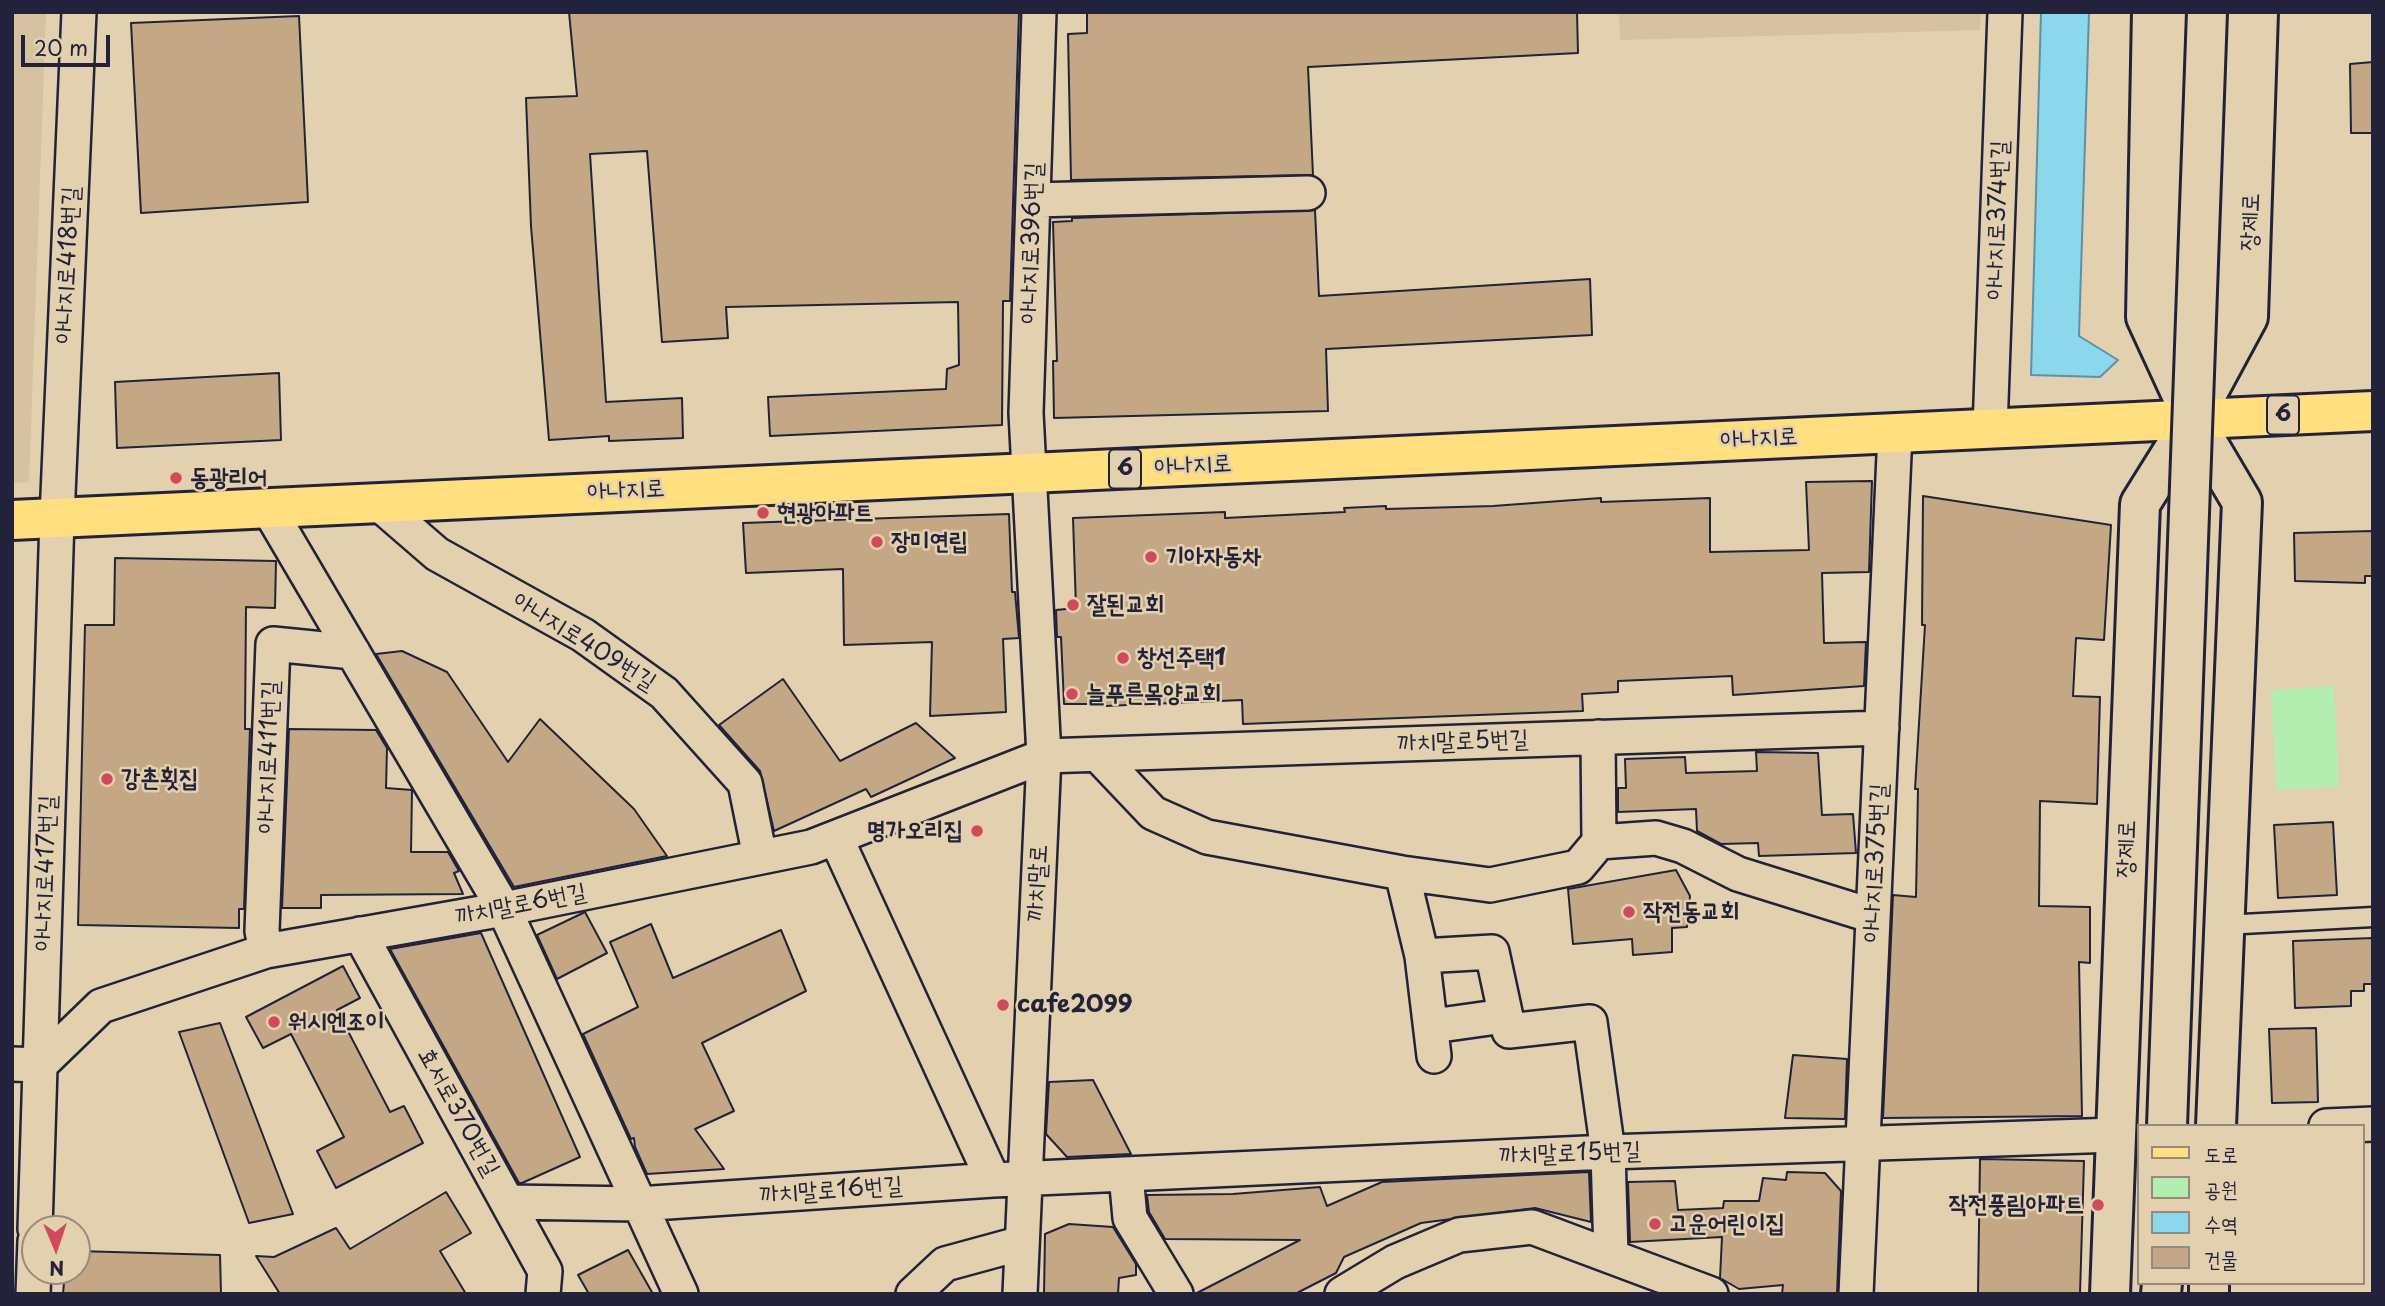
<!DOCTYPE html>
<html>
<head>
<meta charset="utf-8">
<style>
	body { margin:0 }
	#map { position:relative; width:2385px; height:1306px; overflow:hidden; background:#e3d0ae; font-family:"Playpen Sans","Poor Story",sans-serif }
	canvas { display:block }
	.frame { position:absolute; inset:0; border:14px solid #22223b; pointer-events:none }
	.legend { position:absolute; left:2137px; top:1124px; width:228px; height:161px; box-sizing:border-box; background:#e3d0ae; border:2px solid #968a80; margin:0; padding:9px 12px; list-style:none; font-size:21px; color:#22223b }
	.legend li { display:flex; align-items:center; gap:14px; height:35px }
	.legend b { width:35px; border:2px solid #968a80 }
	.north { position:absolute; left:21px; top:1215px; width:70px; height:70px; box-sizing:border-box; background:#e3d0ae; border:2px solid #968a80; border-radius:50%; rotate:178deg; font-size:19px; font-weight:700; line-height:28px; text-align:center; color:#22223b }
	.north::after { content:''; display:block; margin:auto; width:24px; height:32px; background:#d1495b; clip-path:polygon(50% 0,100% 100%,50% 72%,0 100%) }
	.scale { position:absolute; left:21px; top:35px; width:89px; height:32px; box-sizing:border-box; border:4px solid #22223b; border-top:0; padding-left:9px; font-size:21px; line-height:24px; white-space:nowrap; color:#22223b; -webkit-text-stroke:5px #e3d0ae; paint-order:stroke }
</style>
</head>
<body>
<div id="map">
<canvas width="2385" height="1306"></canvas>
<div class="frame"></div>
<ul class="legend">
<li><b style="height:9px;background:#ffdf80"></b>도로</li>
<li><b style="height:19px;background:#b4edb0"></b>공원</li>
<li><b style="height:19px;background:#8bd7eb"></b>수역</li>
<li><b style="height:19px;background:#c4a885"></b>건물</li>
</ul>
<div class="north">N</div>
<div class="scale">20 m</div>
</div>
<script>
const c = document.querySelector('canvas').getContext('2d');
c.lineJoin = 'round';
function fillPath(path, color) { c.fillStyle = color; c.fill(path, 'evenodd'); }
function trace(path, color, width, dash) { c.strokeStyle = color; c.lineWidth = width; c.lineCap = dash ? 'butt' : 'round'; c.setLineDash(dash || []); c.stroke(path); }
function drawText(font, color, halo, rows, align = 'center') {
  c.font = font + ' "Playpen Sans","Poor Story",sans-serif'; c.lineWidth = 5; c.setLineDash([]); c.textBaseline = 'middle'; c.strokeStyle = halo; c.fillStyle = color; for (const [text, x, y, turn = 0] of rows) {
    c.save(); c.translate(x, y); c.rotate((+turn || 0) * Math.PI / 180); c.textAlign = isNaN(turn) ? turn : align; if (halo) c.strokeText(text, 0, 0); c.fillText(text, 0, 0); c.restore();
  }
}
fillPath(new Path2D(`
	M12 12H46L29 482 12 483Z
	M1619 12H1981L1980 30 1620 40Z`), '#d6c1a0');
fillPath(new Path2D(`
	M2334 686 2339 787 2276 790 2271 690Z`), '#b4edb0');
const water = new Path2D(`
	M2041 12H2089L2079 336 2118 360 2100 377 2031 375Z`);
fillPath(water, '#8bd7eb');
trace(water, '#618fa5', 2);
const building = new Path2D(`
	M569 12H1019L1010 301H1003L1002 425 770 436 768 397 946 389 947 369 959 365 958 302 726 307 728 338 662 342 647 151 590 154 606 402 682 398 683 438 609 441V436L549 440 531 226 526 98 577 96Z
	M1087 12H1577L1578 53 1308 67 1313 175 1071 180 1068 34 1087 33Z
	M299 16 308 202 141 213 131 23Z
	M2373 62V133H2351L2350 64Z
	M1315 210 1319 296 1590 279 1592 335 1326 349 1328 411 1054 418 1053 361H1057L1053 222 1072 221V218Z
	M279 373 281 440 117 448 115 382Z
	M1872 481 1869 572 1822 573 1824 643 1866 642 1864 686 1733 695 1732 676 1618 681V692L1582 694 1583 711 1243 724 1242 700 1105 706V704H1064L1061 637H1057L1056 610 1076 608 1073 518 1225 512V518L1345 512 1344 508 1386 506V509L1493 506 1601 498V502L1710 498V552L1809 550 1806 482Z
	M1923 496 2111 525 2104 640 2076 638 2073 696 2100 697 2097 804 2040 801 2039 906 2090 907V963L2079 962 2082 1116 1883 1118 1893 895 1916 897 1918 789H1915L1925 625H1922Z
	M1009 514 1012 592H1015L1019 638 1003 639 1006 712 930 716 932 642 844 645 843 569 746 573 743 523Z
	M2373 531V576H2365V583L2295 581 2294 533Z
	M115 558 276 561 275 608 246 607 245 729H250L244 909H239V928L78 925 85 625H114Z
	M402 651 447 672 508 762 540 719 634 809 667 856 514 887 376 654Z
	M783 679 840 761 916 723 955 758 871 797 866 789 774 831 760 771 719 725Z
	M289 729 376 730 387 748 386 788 412 790 411 852H448L459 871 454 873 463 894 321 895V908H282Z
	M1756 752 1818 753 1822 815 1853 814 1856 853 1759 856 1758 843 1721 844 1697 831 1696 809 1618 812V788H1626L1625 759 1685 757 1686 773 1757 771Z
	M2333 822 2337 895 2278 898 2274 825Z
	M1676 870 1690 896 1687 927 1672 928V952L1633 955 1632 939 1573 944 1568 889Z
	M585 912 607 953 557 979 537 935Z
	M651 924 673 978 781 930 806 991 702 1043 734 1111 695 1129 724 1169 647 1174 635 1147 634 1138 631 1139 583 1034 638 1007 610 942Z
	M481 933 580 1157 522 1183H519L390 949Z
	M2373 938V984H2364V991H2351V1006L2295 1008 2293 941Z
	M343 966 360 998 337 1010 390 1112 404 1106 423 1143 336 1188 317 1151 344 1137 291 1034 263 1048 246 1017Z
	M220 1023 293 1214 249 1223 179 1032Z
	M2316 1028 2318 1102 2272 1103 2269 1029Z
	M1793 1055 1847 1059 1845 1119 1785 1118Z
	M1093 1080 1131 1154 1067 1157 1046 1134 1049 1082Z
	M1980 1159 2084 1161 2080 1294H1978Z
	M1589 1172 1591 1222 1535 1208 1421 1223 1344 1257 1336 1273 1295 1294H1195L1300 1240 1165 1239 1149 1212 1147 1195 1233 1194 1320 1187 1327 1206 1382 1182Z
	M1787 1172 1825 1173 1841 1191 1837 1294H1782L1783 1285 1739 1289 1720 1278 1722 1237 1630 1242 1628 1182 1675 1181 1678 1210 1723 1208 1724 1201H1759L1763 1178 1786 1180Z
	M446 1192 471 1233 440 1251 466 1294H280L256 1256 274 1257 336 1228 350 1249Z
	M1069 1224 1113 1227 1136 1264V1275L1119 1278 1118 1294H1044L1045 1234Z
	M628 1250 653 1294H589L578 1275Z
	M77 1251 220 1255 221 1294H63L65 1271H77Z`);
fillPath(building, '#c4a885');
trace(building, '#22223b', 2);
const lane = new Path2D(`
	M2224 925 2373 917`);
const street = new Path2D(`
	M2180 12 2172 319 2185 379
	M1033 200 1308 193
	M2203 379 2218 322 2231 12
	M1990 429 2005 12
	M378 503 437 554 583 635 664 693 745 783 760 857
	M268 508 504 909 681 1294
	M1598 737 1599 842
	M1098 755 1153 813 1207 837 1402 873 1490 885 1578 867 1599 842 1656 838 1683 846 1738 874 1873 916
	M836 838 993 1180
	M1402 873 1422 956 1434 1056
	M360 934 545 1271 543 1294
	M266 951 262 931 273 644 353 652
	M1422 956 1492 952 1509 1031 1590 1022 1608 1152 1611 1254
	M1433 1026 1504 1016
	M12 1064 40 1065 101 1006 266 951 504 909 811 847 1044 756 1882 728
	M2326 1126 2373 1124
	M1126 1175 1130 1218 1176 1294
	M507 1202 638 1204 993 1180 1608 1152 2116 1135
	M35 1229 57 518 79 12
	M33 1294 35 1241
	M913 1294 945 1264 1022 1243
	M1020 1294 1044 756 1026 413 1039 12
	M1342 1294 1395 1262 1459 1235 1532 1227 1711 1294
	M1856 1294 1895 433`);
const secondary = new Path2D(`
	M2152 12 2146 317 2193 419 2242 502 2216 1126
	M2110 1294 2140 504 2193 419 2248 317 2258 12
	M2161 1294 2162 1283
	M2209 1294V1283`);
const primary = new Path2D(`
	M12 520 2373 411`);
trace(lane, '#22223b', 23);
trace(street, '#22223b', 38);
trace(secondary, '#22223b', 44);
trace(primary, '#22223b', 44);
trace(lane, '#e3d0ae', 18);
trace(street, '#e3d0ae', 33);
trace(secondary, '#e3d0ae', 38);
trace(primary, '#ffdf80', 38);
const secondaryBridge = new Path2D(`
	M2167 1126 2207 12`);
trace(secondaryBridge, '#22223b', 44, []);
trace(secondaryBridge, '#e3d0ae', 38);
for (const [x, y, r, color] of [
	[176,478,7,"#d1495b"],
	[763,513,7,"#d1495b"],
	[877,542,7,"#d1495b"],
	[1151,557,7,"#d1495b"],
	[1073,605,7,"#d1495b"],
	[1123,658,7,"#d1495b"],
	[1072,694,7,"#d1495b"],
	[107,779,7,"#d1495b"],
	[977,831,7,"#d1495b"],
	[1629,912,7,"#d1495b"],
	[1003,1005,7,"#d1495b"],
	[274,1022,7,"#d1495b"],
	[2098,1205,7,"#d1495b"],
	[1655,1224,7,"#d1495b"]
]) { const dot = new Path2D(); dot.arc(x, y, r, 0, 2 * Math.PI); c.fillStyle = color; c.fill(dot); trace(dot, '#e3d0ae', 2.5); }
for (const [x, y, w] of [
	[2283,415,32],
	[1125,469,32]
]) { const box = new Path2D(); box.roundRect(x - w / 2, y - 19.5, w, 39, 5); c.fillStyle = '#e3d0ae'; c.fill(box); trace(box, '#22223b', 2); }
drawText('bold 23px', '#22223b', null, [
	["6",2283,415],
	["6",1125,469]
]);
drawText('24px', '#22223b', '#e3d0ae', [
	["아나지로374번길",1998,220,-88],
	["장제로",2251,222,-88],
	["아나지로396번길",1032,243,-88],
	["아나지로418번길",68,265,-87],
	["아나지로",1759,439,-3],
	["아나지로",1193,466,-3],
	["아나지로",626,491,-3],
	["아나지로409번길",584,642,32],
	["까치말로5번길",1463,742,-2],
	["아나지로411번길",269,757,-88],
	["장제로",2127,849,-88],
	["아나지로375번길",1876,863,-87],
	["아나지로417번길",46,873,-88],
	["까치말로",1038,883,-87],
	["까치말로6번길",521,905,-11],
	["효서로370번길",458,1112,61],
	["까치말로15번길",1570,1154,-2],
	["까치말로16번길",831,1191,-4]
]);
drawText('bold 24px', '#22223b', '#e3d0ae', [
	["동광리어",190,478],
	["현광아파트",777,513],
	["장미연립",891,542],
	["기아자동차",1165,557],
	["잘된교회",1087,605],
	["창선주택1",1137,658],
	["늘푸른목양교회",1086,694],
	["강촌횟집",121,779],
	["명가오리집",963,831,"right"],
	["작전동교회",1643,912],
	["cafe2099",1017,1005],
	["워시엔조이",288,1022],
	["작전풍림아파트",2084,1205,"right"],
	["고운어린이집",1669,1224]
], 'left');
</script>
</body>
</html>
